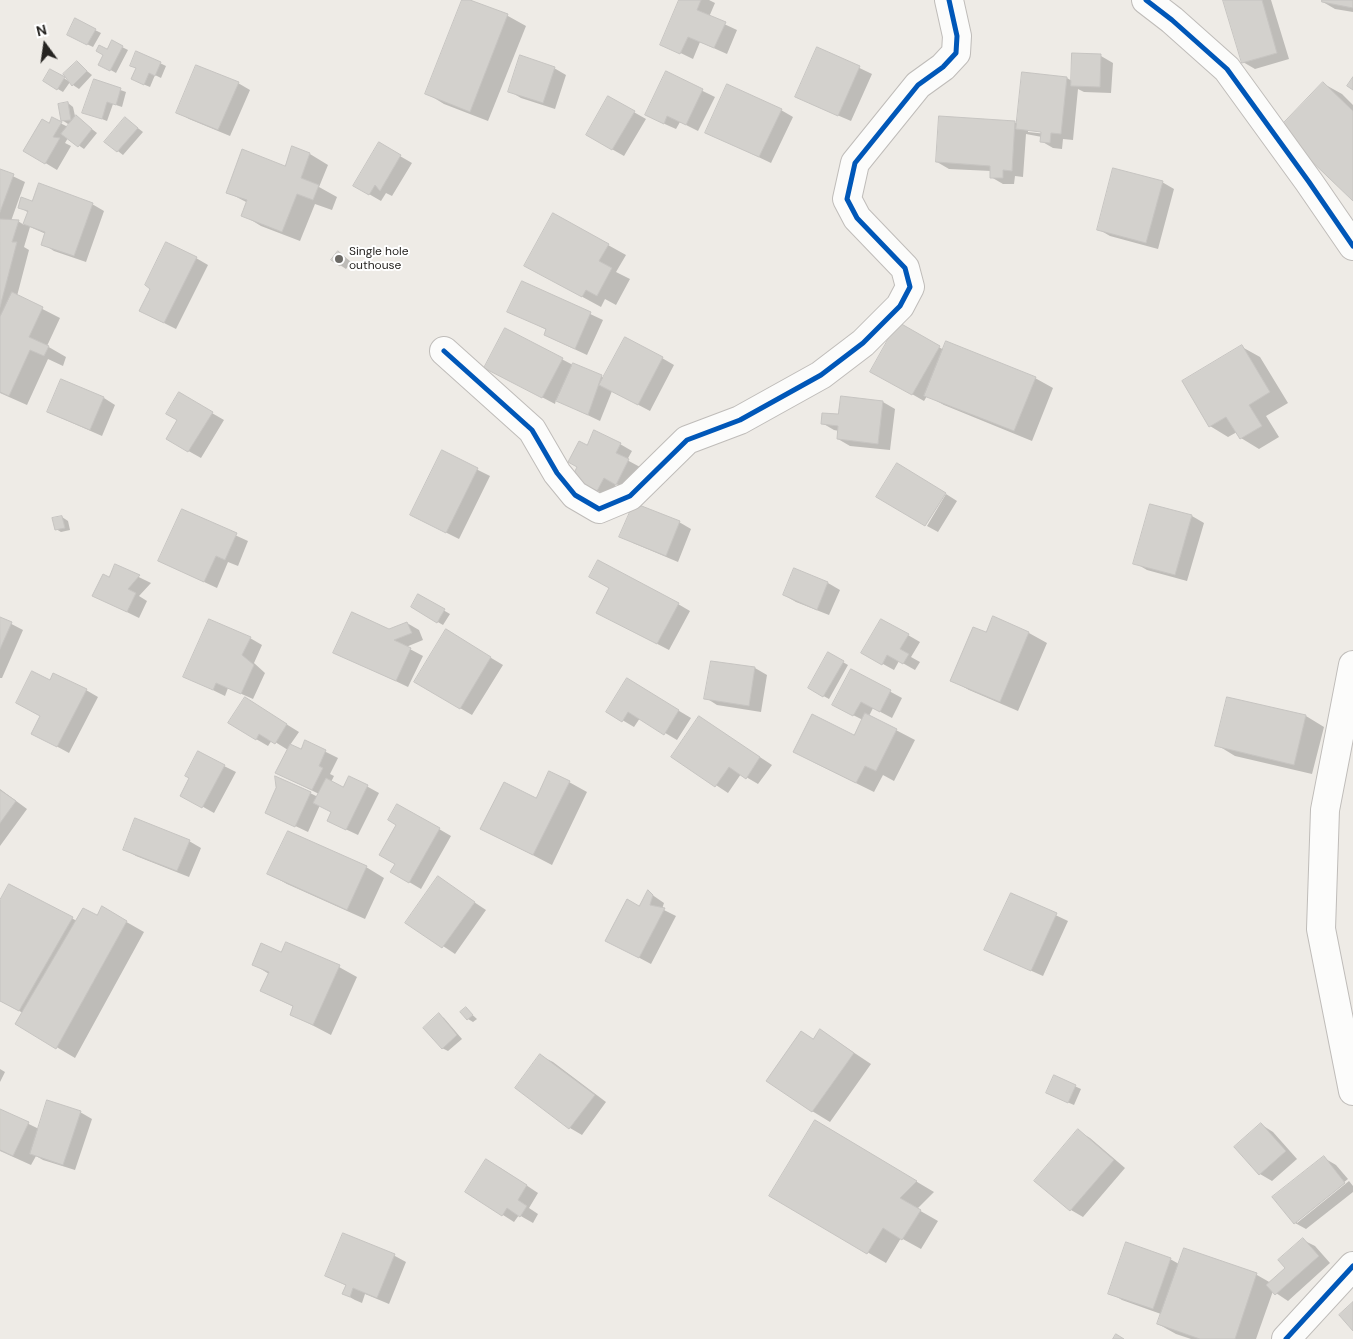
<!DOCTYPE html>
<html>
<head>
<meta charset="utf-8">
<style>
	body { margin:0 }
	#map { position:relative; width:1353px; height:1339px; overflow:hidden; background:#eeebe6; font-family:"DM Sans",sans-serif }
	canvas { display:block }
	.north { position:absolute; left:20px; top:20px; width:50px; height:50px; -webkit-text-stroke:4px #fff; paint-order:stroke; rotate:346deg; font-size:14px; font-weight:700; line-height:20px; text-align:center; color:#262421 }
	.north::after { content:''; display:block; margin:auto; width:18px; height:22px; background:#262421; clip-path:polygon(50% 0,100% 100%,50% 72%,0 100%) }
</style>
</head>
<body>
<div id="map">
<canvas width="1353" height="1339"></canvas>
<div class="north">N</div>
</div>
<script>
const c = document.querySelector('canvas').getContext('2d');
c.lineJoin = 'round';
function fillPath(path, color) { c.fillStyle = color; c.fill(path, 'evenodd'); }
function trace(path, color, width, dash) { c.strokeStyle = color; c.lineWidth = width; c.lineCap = dash ? 'butt' : 'round'; c.setLineDash(dash || []); c.stroke(path); }
function drawText(font, color, halo, rows, align = 'center') {
  c.font = font + ' "DM Sans",sans-serif'; c.lineWidth = 4; c.setLineDash([]); c.textBaseline = 'middle'; c.strokeStyle = halo; c.fillStyle = color; for (const [text, x, y, turn = 0] of rows) {
    c.save(); c.translate(x, y); c.rotate((+turn || 0) * Math.PI / 180); c.textAlign = isNaN(turn) ? turn : align; if (halo) c.strokeText(text, 0, 0); c.fillText(text, 0, 0); c.restore();
  }
}
fillPath(new Path2D(`
	M463 0 508 16 526 26 488 121 444 104 426 93Z
	M681 0H709L715 3 709 17 737 30 727 54 700 42 693 59 662 44Z
	M1224 0H1271L1289 59 1255 69 1243 62Z
	M1323 0H1353V12L1335 9 1323 2Z
	M95 30 101 33 93 47 74 38Z
	M112 42 128 50 116 73 100 64Z
	M818 48 872 74 851 121 809 103Z
	M137 52 166 66 161 78 155 75 150 87 138 82Z
	M1101 56 1113 63 1111 93 1084 92 1078 89 1073 140 1063 139 1062 149 1053 148 1041 141 1042 137 1026 134 1023 177 1015 176 1014 184H1003L991 177V171L949 169 937 162 1014 122 1018 124 1067 78 1072 81ZM1028 130 1047 132V134L1028 132Z
	M77 63 92 75 79 89 73 85 65 75Z
	M554 68 566 75 555 109 521 98 509 91Z
	M51 70 70 82 63 92 44 81Z
	M666 73 715 97 698 131 680 122 676 129 658 121Z
	M95 81 126 92 122 107 113 104 107 121 84 112Z
	M238 83 250 90 230 136 189 119 177 112Z
	M1324 84 1342 94 1353 105V200Z
	M609 98 646 119 624 156 587 135Z
	M68 103 73 107 75 116 97 133 84 149 68 138 65 143 71 146 57 170 24 150 49 125 52 119 68 127 71 123 68 124 62 120Z
	M781 110 793 117 771 163 706 132Z
	M126 119 143 132 123 155 106 142Z
	M379 144 412 163 392 196 386 193 381 201 355 186Z
	M293 148 310 154 328 165 319 187 337 197 332 210 315 204 300 241 261 226 243 215 248 203 227 192 286 167Z
	M0 170 25 182 11 221H18L24 225 29 213 19 207 33 203 92 204 104 211 86 262 54 251 43 244 46 234 30 227 24 247 29 250 17 296 60 318 47 346 66 357 63 366 48 359 27 405 0 393Z
	M1162 182 1174 189 1158 249 1110 236 1098 229Z
	M608 245 626 255 616 272 630 279 616 305 605 299 601 307 544 276Z
	M344 256 351 262 346 269 340 265Z
	M196 258 208 265 176 329 140 311Z
	M522 282 603 320 587 355 557 341 545 335 547 330 509 311Z
	M898 324 944 350 1035 378 1053 388 1032 441 944 405 927 396 924 401 872 371Z
	M506 330 573 365 574 364 604 378 662 358 674 365 650 411 612 391 600 421 556 400 555 404 498 374Z
	M1242 347 1260 357 1288 403 1266 416 1279 437 1259 449 1241 438 1237 432 1228 437 1210 426Z
	M179 394 224 420 201 458 167 439 179 420Z
	M104 398 115 405 102 436 61 418 49 412Z
	M883 402 895 409 890 450 850 446 838 439 839 431 834 430 822 423 839 416Z
	M620 444 632 451 627 460 640 467 629 490 616 484 610 497 585 485 578 467 588 446Z
	M442 452 490 476 459 539 423 521Z
	M946 494 957 501 938 532 927 526Z
	M1151 505 1192 516 1204 523 1187 581 1147 570 1135 563Z
	M182 511 248 541 238 566 228 562 217 588 159 561Z
	M62 517 68 521 70 530 61 532 56 529Z
	M679 522 691 529 678 562 633 543 621 536Z
	M116 566 151 583 139 596 147 601 139 618 94 596 110 579Z
	M795 570 828 583 840 590 829 615 796 602 784 595Z
	M610 588 678 604 690 611 669 650 609 619Z
	M419 596 450 614 443 625 412 607Z
	M0 618 23 630 2 678H0Z
	M882 620 920 642 911 657 920 662 915 670 899 661 894 670 863 653Z
	M407 623 419 630 423 640 406 647 423 656 408 687 335 652Z
	M446 631 503 665 472 715 415 682Z
	M1029 633 1047 643 1018 711 969 690 951 680 987 634Z
	M250 638 262 645 254 663 265 673 253 699 228 688 225 696 184 676Z
	M829 654 848 665 829 699 809 688Z
	M755 668 767 675 761 712 717 705 706 698Z
	M852 671 902 698 892 718 873 708 869 716 915 740 894 781 883 775 874 792 813 762 854 737 863 720 845 711Z
	M50 682 86 690 98 697 69 753 45 740 42 716Z
	M639 687 691 718 677 740 640 718 634 727 607 711Z
	M257 706 299 732 290 745 301 751 306 742 338 758 330 774 334 776 331 782 344 789 350 777 379 793 358 835 341 827 333 812 320 805 308 832 266 812 310 793 318 797 319 794 289 779 288 750 272 740 268 746 256 739Z
	M1306 716 1324 727 1312 774 1235 756 1217 745Z
	M699 717 772 765 758 784 741 774 728 793 672 756Z
	M224 766 236 772 214 813 182 795Z
	M569 782 587 792 552 865 482 829Z
	M0 789 27 809 0 846Z
	M398 805 451 836 421 889 392 872 396 864Z
	M189 841 201 848 189 877 136 856 124 849Z
	M366 867 384 878 365 919 287 884 269 874Z
	M438 878 486 910 455 954 407 922Z
	M10 885 77 921 97 917 102 908 144 932 75 1058 16 1023 23 1013 0 1001V903Z
	M648 892 664 903 662 909 676 916 651 964 619 947Z
	M1011 894 1068 921 1043 976 998 956Z
	M281 954 339 967 357 977 331 1035 291 1014 294 1007 262 991 269 974 253 964Z
	M466 1009 477 1019 473 1022 468 1019Z
	M439 1015 444 1018 462 1039 448 1051 442 1048Z
	M820 1030 871 1064 830 1122 812 1111 814 1040Z
	M541 1056 553 1062 606 1102 582 1135 570 1128 516 1088Z
	M0 1069 5 1072 0 1082Z
	M1055 1077 1081 1089 1074 1105 1053 1096Z
	M0 1110 39 1129 80 1112 92 1119 75 1170 43 1160 36 1156 31 1165 0 1151Z
	M1262 1125 1273 1132 1297 1159 1272 1181 1260 1174Z
	M1078 1131 1090 1138 1125 1168 1083 1217 1071 1210 1036 1180Z
	M833 1132 934 1192 917 1209 938 1221 921 1249 901 1238 886 1263 771 1196Z
	M1324 1158 1336 1165 1348 1179 1297 1220V1223L1349 1181 1353 1186V1192L1306 1229 1295 1223Z
	M499 1167 538 1193 529 1208 538 1214 533 1223 519 1215 514 1222 503 1215Z
	M344 1235 395 1256 406 1262 389 1304 365 1294 362 1303 355 1300 344 1294 347 1286 327 1276Z
	M1303 1240 1315 1246 1330 1263 1288 1301 1273 1291 1256 1339H1191L1176 1334 1158 1324 1161 1314 1122 1300 1110 1293 1170 1259 1179 1264 1184 1249 1257 1275 1271 1283 1287 1269Z`), '#0003');
const building = new Path2D(`
	M462 0H470L508 14 470 112 425 94Z
	M679 0H701L697 10 726 22 714 48 688 37 680 54 660 45Z
	M1223 0H1262L1277 53 1242 63Z
	M1322 0H1353V8L1322 2Z
	M75 18 96 29 87 45 67 35Z
	M112 40 123 46 110 71 98 65 103 55 96 51 99 45 107 49Z
	M817 47 860 66 838 116 795 97Z
	M136 51 161 62 155 76 149 73 144 85 131 79 136 68 130 66Z
	M1072 53 1101 54 1100 87 1071 86Z
	M520 55 555 67 543 103 508 92Z
	M77 61 87 71 72 86 63 74Z
	M196 65 239 82 218 130 176 113Z
	M50 69 65 77 57 90 43 81Z
	M666 71 703 89 686 125 667 116 664 124 645 115Z
	M1022 72 1067 77 1061 134 1051 133 1050 143 1040 142 1041 132 1016 129Z
	M1353 77V90L1347 86Z
	M94 79 121 88 116 105 107 102 102 119 82 113Z
	M1323 82 1353 111V201L1278 129Z
	M727 84 782 109 759 157 705 133Z
	M608 96 635 111 612 150 586 135Z
	M68 102 71 120 61 121 58 104Z
	M76 115 92 129 78 147 61 134Z
	M939 116 1015 121 1012 171 1003 170V178H990V166L936 162Z
	M52 117 62 122 53 137 60 138 45 164 23 151 42 119 49 123Z
	M125 117 138 128 117 152 104 142Z
	M379 142 401 155 380 191 375 185 369 195 353 186Z
	M292 146 310 153 301 178 319 185 313 200 297 194 282 232 241 216 247 200 226 193 242 149 285 166Z
	M1113 168 1163 181 1146 243 1097 230Z
	M0 169 14 174 0 212Z
	M39 183 93 203 74 256 41 245 45 232 23 224 28 211 18 208 21 197 32 201Z
	M553 213 609 244 599 261 612 268 597 296 586 290 582 297 524 266Z
	M0 219 19 220 12 242H17L0 307Z
	M166 242 197 257 164 323 139 311 150 289 145 285Z
	M338 251 346 258 340 266 331 260Z
	M522 281 591 312 575 349 544 335 546 329 507 312Z
	M12 292 43 307 29 337 49 346 44 356 30 350 9 396 0 392V317Z
	M898 322 940 346 912 395 870 372Z
	M505 328 563 358 542 398 484 368Z
	M625 337 663 357 638 405 599 385Z
	M946 341 1036 377 1014 431 924 396Z
	M1242 345 1270 392 1249 405 1262 426 1240 439 1226 417 1209 427 1182 381Z
	M573 363 602 375 588 415 556 401Z
	M61 379 104 397 90 430 47 412Z
	M179 392 213 412 188 452 166 439 177 420 166 414Z
	M841 396 883 401 878 444 837 439 838 426 821 424 822 413 838 414Z
	M594 430 621 443 616 453 629 459 616 485 604 478 597 491 571 479 577 467 568 462 579 441 587 445Z
	M442 450 478 468 446 533 410 515Z
	M897 463 946 493 925 526 876 497Z
	M634 503 680 521 666 556 619 537Z
	M1150 504 1192 515 1175 575 1133 564Z
	M182 509 237 533 225 560 216 556 204 582 158 561Z
	M62 516 65 528 55 530 52 518Z
	M598 560 679 603 657 644 596 613 609 588 589 577Z
	M115 564 140 575 128 589 136 593 127 612 92 596 103 574 109 577Z
	M794 568 828 582 817 610 783 595Z
	M418 594 445 609 437 623 411 607Z
	M352 612 389 629 407 622 412 633 394 640 411 648 396 681 333 653Z
	M993 616 1029 632 1000 702 950 681 973 627 986 632Z
	M0 617 12 622 0 649Z
	M209 619 251 637 242 655 254 665 241 694 216 683 213 690 183 677Z
	M881 619 909 634 900 649 909 654 903 664 887 655 882 665 861 653Z
	M446 629 491 657 460 709 414 682Z
	M828 652 844 661 823 697 808 688Z
	M711 661 755 667 749 706 704 699Z
	M851 669 891 690 880 712 861 702 853 716 832 705Z
	M32 671 50 680 53 673 87 689 57 747 31 734 40 716 16 703Z
	M627 678 679 710 664 735 628 712 622 722 606 712Z
	M245 697 287 724 275 744 259 734 256 740 228 723Z
	M1227 697 1306 715 1294 765 1215 746Z
	M865 713 897 729 876 771 865 766 856 783 793 752 812 714 854 735Z
	M699 716 760 757 746 779 729 767 715 787 671 757Z
	M305 740 326 750 319 766 323 768 312 790 275 773 290 744 301 749Z
	M198 751 225 765 202 808 180 796 189 778 185 776Z
	M549 771 570 781 533 855 480 829 504 782 536 798Z
	M275 776 311 792 295 827 265 813 276 788Z
	M349 776 368 785 346 830 327 821 331 812 313 803 326 778 343 787Z
	M0 790 16 801 0 823Z
	M397 804 440 828 409 883 390 872 395 864 379 855 396 825 388 820Z
	M135 818 190 840 177 871 123 850Z
	M288 831 367 866 347 910 267 874Z
	M438 876 475 902 442 948 405 923Z
	M9 884 73 917 19 1011 0 1001V900Z
	M648 890 653 895 650 905 665 908 639 958 605 941 627 899 639 906Z
	M1011 893 1057 913 1031 971 984 950Z
	M102 906 127 921 56 1049 15 1024 83 908 97 915Z
	M286 942 340 965 313 1025 290 1015 293 1006 260 991 269 972 252 965 261 943 281 952Z
	M466 1007 473 1015 467 1020 460 1012Z
	M439 1013 457 1035 442 1049 423 1028Z
	M820 1029 854 1053 812 1112 766 1081 801 1031 813 1039Z
	M540 1054 595 1095 569 1129 515 1088Z
	M1054 1075 1076 1085 1068 1103 1046 1093Z
	M47 1100 81 1111 63 1165 30 1154Z
	M0 1109 29 1122 13 1156 0 1150Z
	M815 1120 917 1181 900 1198 921 1210 902 1240 883 1228 867 1254 769 1196Z
	M1261 1123 1286 1151 1259 1175 1234 1147Z
	M1078 1129 1114 1160 1070 1211 1034 1181Z
	M1324 1156 1345 1183 1294 1224 1272 1197Z
	M486 1159 527 1185 518 1200 527 1206 520 1217 507 1208 502 1216 465 1192Z
	M343 1233 395 1254 377 1298 353 1288 350 1297 342 1294 346 1285 325 1276Z
	M1303 1238 1319 1256 1275 1295 1266 1285 1285 1268 1278 1260Z
	M1126 1242 1171 1258 1153 1309 1108 1294Z
	M1184 1248 1257 1273 1235 1339H1200L1157 1324Z
	M1353 1302V1331L1339 1315Z
	M1116 1334 1124 1339H1113Z`);
fillPath(building, '#d3d1cd');
trace(building, '#c6c4c1', 1);
const minor = new Path2D(`
	M1146 0 1172 20 1227 69 1309 182 1353 246
	M444 351 532 430 557 473 575 495 599 509 630 496 687 440 740 420 821 375 863 343 900 306 910 287 905 268 857 218 847 199 855 163 918 85 943 67 956 53 957 36 949 0
	M1286 1339 1353 1266`);
const secondary = new Path2D(`
	M1353 665 1325 810 1321 929 1353 1091`);
trace(minor, '#bfbcb9', 30);
trace(secondary, '#bfbcb9', 30);
trace(minor, '#fcfcfb', 28);
trace(secondary, '#fcfcfb', 28);
trace(new Path2D(`
	M1146 0 1172 20 1227 69 1309 182 1353 246
	M444 351 532 430 557 473 575 495 599 509 630 496 687 440 740 420 821 375 863 343 900 306 910 287 905 268 857 218 847 199 855 163 918 85 943 67 956 53 957 36 949 0
	M1286 1339 1353 1266`), '#0057b8', 5);
for (const [x, y, r, color] of [
	[339,259,5,"#6c6a66"]
]) { const dot = new Path2D(); dot.arc(x, y, r, 0, 2 * Math.PI); c.fillStyle = color; c.fill(dot); trace(dot, '#fff', 2); }
drawText('12px', '#262421', '#fff', [
	["Single hole",349,252],
	["outhouse",349,266]
], 'left');
</script>
</body>
</html>
